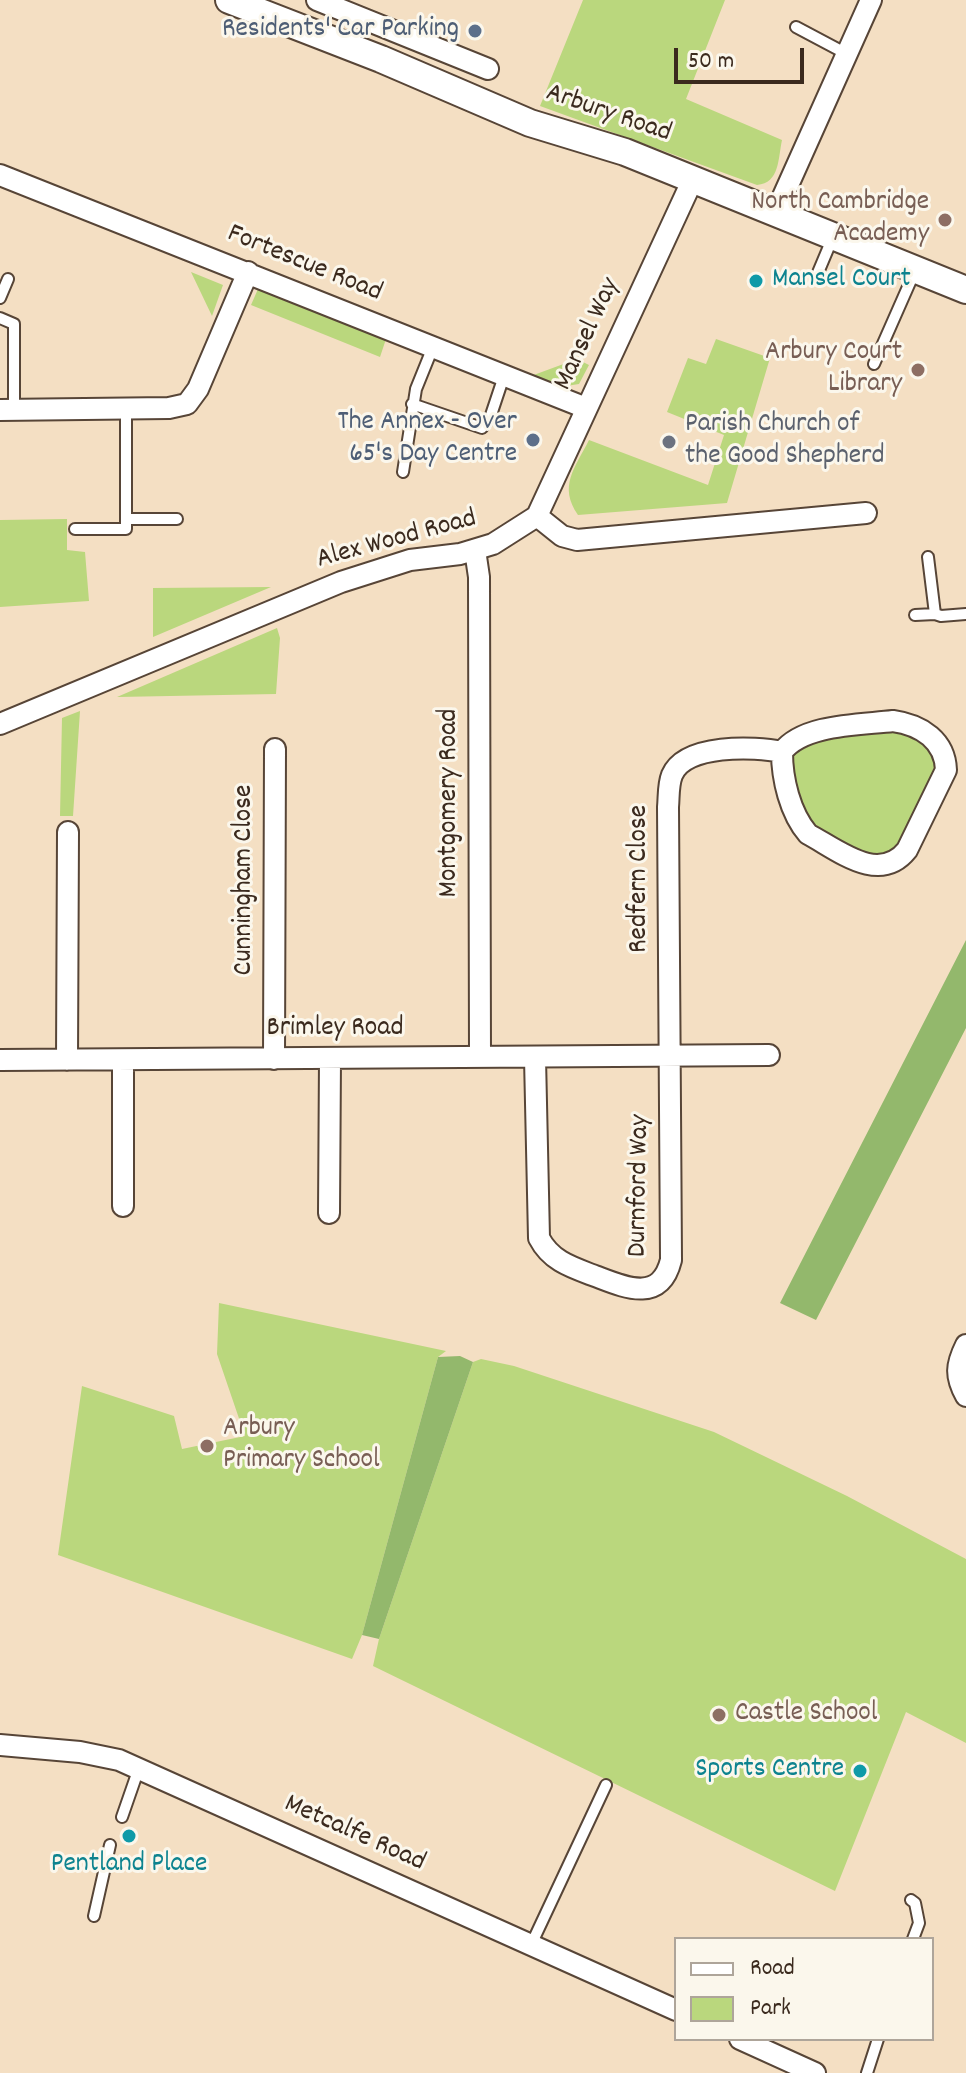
<!DOCTYPE html>
<html>
<head>
<meta charset="utf-8">
<style>
	body { margin:0 }
	#map { position:relative; width:966px; height:2073px; overflow:hidden; background:#f4dfc3; font-family:Dekko,sans-serif }
	canvas { display:block }
	.legend { position:absolute; left:674px; top:1937px; width:260px; height:104px; box-sizing:border-box; background:#fbf7ec; border:2px solid #aea59a; margin:0; padding:10px 14px; list-style:none; font-size:24px; color:#3b2a1e }
	.legend li { display:flex; align-items:center; gap:16px; height:40px }
	.legend b { width:40px; border:2px solid #aea59a }
	.scale { position:absolute; left:674px; top:48px; width:130px; height:36px; box-sizing:border-box; border:4px solid #3b2a1e; border-top:0; padding-left:10px; font-size:24px; line-height:28px; white-space:nowrap; color:#3b2a1e; -webkit-text-stroke:6px #fbf7ec; paint-order:stroke }
</style>
</head>
<body>
<div id="map">
<canvas width="966" height="2073"></canvas>
<ul class="legend">
<li><b style="height:10px;background:#fff"></b>Road</li>
<li><b style="height:22px;background:#bad77d"></b>Park</li>
</ul>
<div class="scale">50 m</div>
</div>
<script>
const c = document.querySelector('canvas').getContext('2d');
c.lineJoin = 'round';
function fillPath(path, color) { c.fillStyle = color; c.fill(path, 'evenodd'); }
function trace(path, color, width, dash) { c.strokeStyle = color; c.lineWidth = width; c.lineCap = dash ? 'butt' : 'round'; c.setLineDash(dash || []); c.stroke(path); }
function drawText(font, color, halo, rows, align = 'center') {
  c.font = font + ' Dekko,sans-serif'; c.lineWidth = 6; c.setLineDash([]); c.textBaseline = 'middle'; c.strokeStyle = halo; c.fillStyle = color; for (const [text, x, y, turn = 0] of rows) {
    c.save(); c.translate(x, y); c.rotate((+turn || 0) * Math.PI / 180); c.textAlign = isNaN(turn) ? turn : align; if (halo) c.strokeText(text, 0, 0); c.fillText(text, 0, 0); c.restore();
  }
}
fillPath(new Path2D(`
	M583 0H725L686 99 782 140C778 158 780 183 757 185L540 106Z
	M191 272 223 285 212 316Z
	M258 289 386 339 380 357 251 305Z
	M716 339 770 358 727 503 578 515C558 486 575 468 589 440L708 485 724 435 667 412 688 358 706 364Z
	M577 359 589 365 579 384 566 386V392L531 376Z
	M67 519V550L85 552 89 601 0 607V520Z
	M271 587 153 637V588Z
	M277 628 280 638 276 694 117 697Z
	M80 711 73 816H60L62 718Z
	M897 727 934 749 937 770 900 851 866 858 802 820 788 761 804 740Z
	M219 1303 446 1351 438 1357 362 1635 352 1659 58 1555 82 1386 174 1416 182 1449 245 1436 217 1354Z
	M481 1359 514 1366 714 1432 847 1496 966 1559V1743L906 1712 835 1891 373 1666 379 1639 473 1362Z`), '#bad77d');
fillPath(new Path2D(`
	M966 940V1028L816 1320 780 1303Z
	M460 1356 473 1362 379 1639 362 1635 438 1357Z`), '#93b86c');
const service = new Path2D(`
	M796 27 845 53
	M817 275 833 237
	M0 298 8 279
	M0 318 14 324V409
	M874 364 915 271
	M412 404 482 428 490 418 504 376
	M126 408V519
	M403 472 416 389 433 347
	M75 529H126V519H177
	M928 557 935 614 941 616 966 614
	M915 615 935 614
	M122 1817 139 1768
	M911 1900 915 1903 919 1923 913 1939
	M94 1916 110 1845
	M531 1945 606 1785
	M867 2073 878 2039`);
const minor = new Path2D(`
	M317 0 488 69
	M0 175 586 408
	M776 212 871 0
	M0 410 169 408 187 404 198 389 248 272
	M537 516 693 179
	M537 516 562 536 577 540 866 513
	M475 550 479 577 480 1057
	M0 724 341 582 410 560 460 554 493 544 537 516
	M535 1058 539 1238C551 1261 571 1267 595 1276 624 1287 660 1304 671 1260L668 807C669 797 668 785 672 775 685 744 754 746 782 752 803 724 860 725 893 721 922 725 945 741 946 770L907 850C879 885 838 850 808 834 790 813 782 779 782 752
	M274 1059 275 749
	M0 1060 769 1055
	M67 1060 68 832
	M123 1206V1060
	M329 1213 330 1059
	M966 1345C956 1365 955 1376 966 1396
	M0 1745 80 1752 119 1760 676 2010
	M740 2039 815 2073`);
const tertiary = new Path2D(`
	M229 0 381 59 530 123 625 152 966 290`);
trace(service, '#574537', 14);
trace(minor, '#574537', 24);
trace(tertiary, '#574537', 30);
trace(service, '#fff', 10);
trace(minor, '#fff', 20);
trace(tertiary, '#fff', 26);
for (const [x, y, r, color] of [
	[475,31,8,"#5c6f8a"],
	[945,220,8,"#8d6e63"],
	[756,281,8,"#0f9aa8"],
	[918,370,8,"#8d6e63"],
	[533,440,8,"#5c6f8a"],
	[669,442,8,"#6b7280"],
	[207,1446,8,"#8d6e63"],
	[719,1715,8,"#8d6e63"],
	[860,1771,8,"#0f9aa8"],
	[129,1836,8,"#0f9aa8"]
]) { const dot = new Path2D(); dot.arc(x, y, r, 0, 2 * Math.PI); c.fillStyle = color; c.fill(dot); trace(dot, '#fbf7ec', 3); }
drawText('28px', '#4e5e75', '#fbf7ec', [
	["Residents' Car Parking",459,31],
	["The Annex - Over",517,424],
	["65's Day Centre",517,456]
], 'right');
drawText('28px', '#3b2a1e', '#fbf7ec', [
	["Arbury Road",608,115,19],
	["Fortescue Road",304,265,22],
	["Mansel Way",589,335,-65],
	["Alex Wood Road",397,541,-15],
	["Montgomery Road",451,803,-90],
	["Redfern Close",641,879,-90],
	["Cunningham Close",246,880,-90],
	["Brimley Road",335,1030],
	["Durnford Way",641,1186,-89],
	["Metcalfe Road",354,1835,24]
]);
drawText('28px', '#785e54', '#fbf7ec', [
	["North Cambridge",929,204],
	["Academy",929,236],
	["Arbury Court",902,354],
	["Library",902,386],
	["Arbury",223,1430,"left"],
	["Primary School",223,1462,"left"],
	["Castle School",735,1715,"left"]
], 'right');
drawText('28px', '#0d838f', '#fbf7ec', [
	["Mansel Court",772,281],
	["Sports Centre",844,1771,"right"],
	["Pentland Place",129,1866,"center"]
], 'left');
drawText('28px', '#5b616d', '#fbf7ec', [
	["Parish Church of",685,426],
	["the Good Shepherd",685,458]
], 'left');
</script>
</body>
</html>
